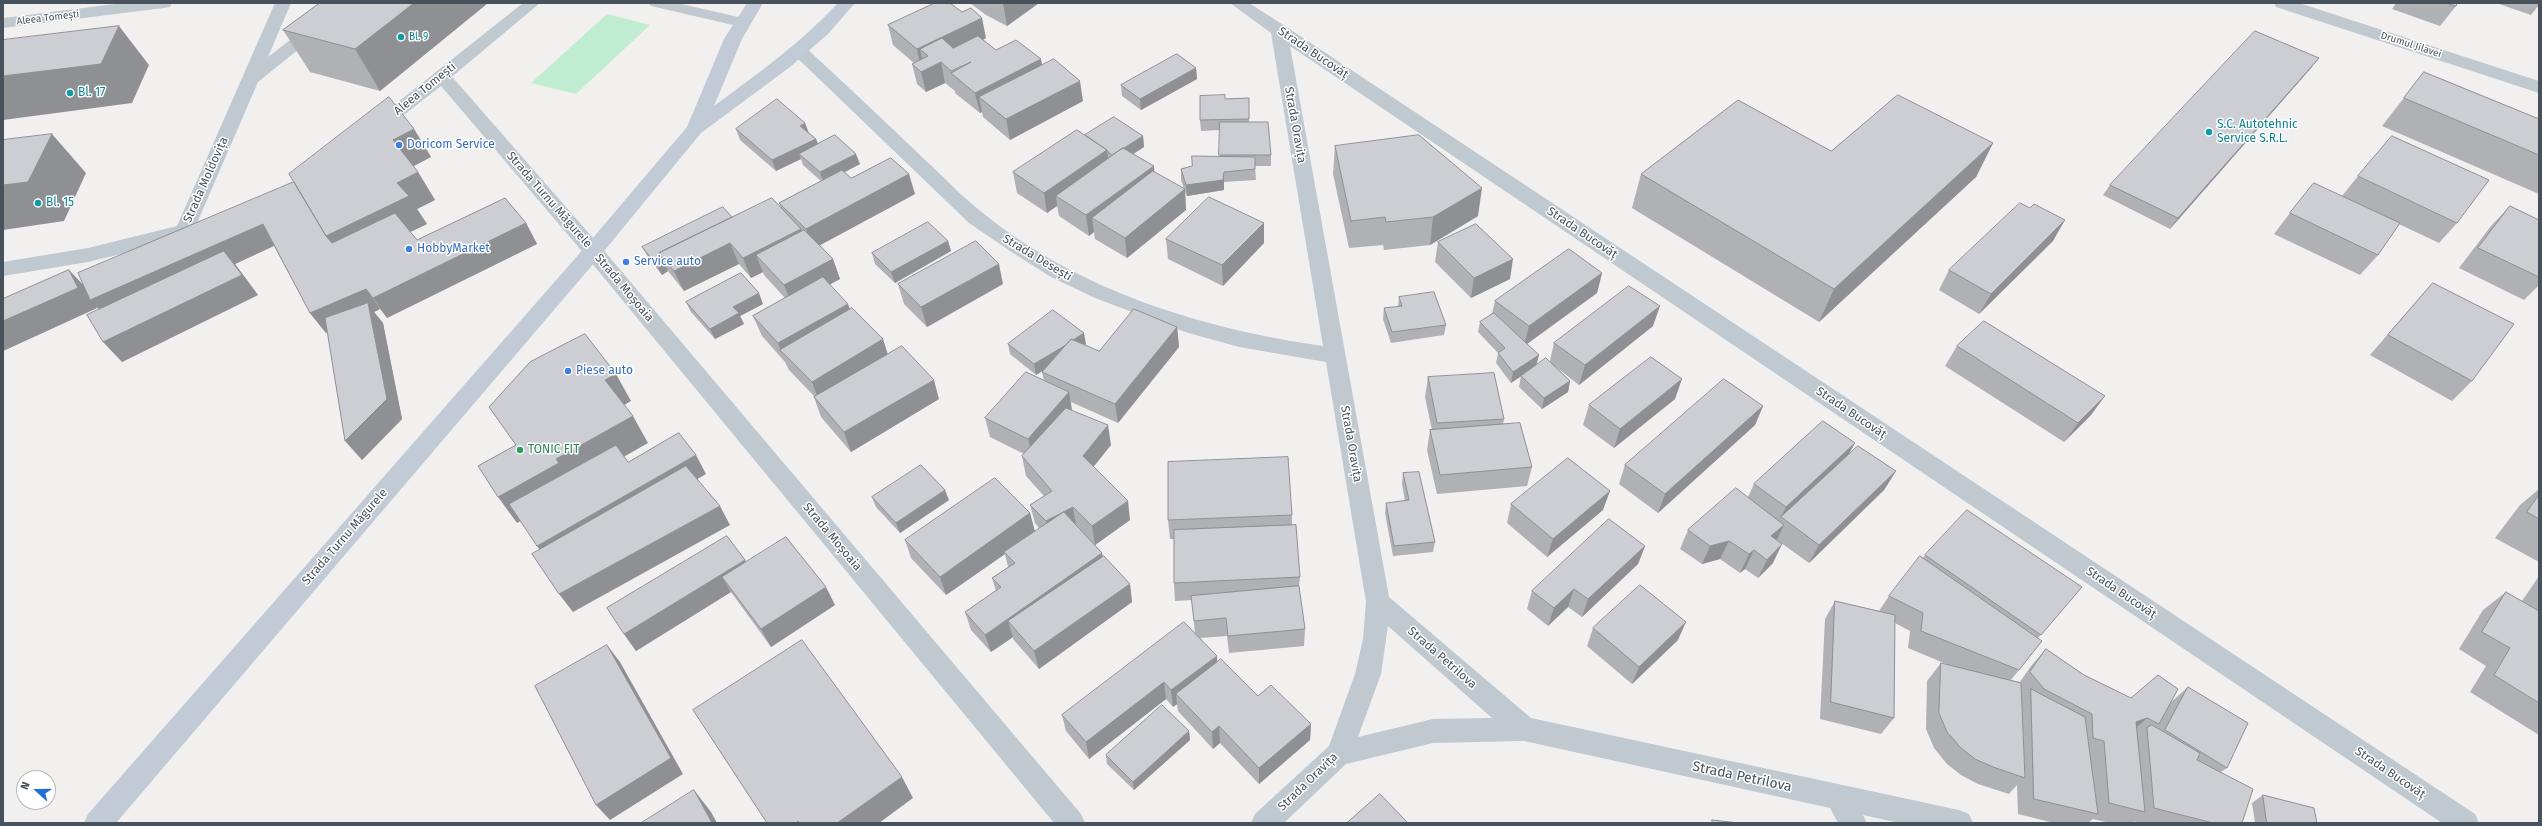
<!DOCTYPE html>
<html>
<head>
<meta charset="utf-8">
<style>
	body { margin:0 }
	#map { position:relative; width:2542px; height:826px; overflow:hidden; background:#f2efef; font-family:"Fira Sans",sans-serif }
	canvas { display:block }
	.frame { position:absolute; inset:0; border:4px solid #48525c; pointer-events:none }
	.north { position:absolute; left:16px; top:770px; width:40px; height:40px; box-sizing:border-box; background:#fff; border:1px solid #b6babe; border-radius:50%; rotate:291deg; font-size:11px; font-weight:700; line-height:16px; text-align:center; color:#48525c }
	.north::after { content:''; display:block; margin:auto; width:14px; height:18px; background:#226ed8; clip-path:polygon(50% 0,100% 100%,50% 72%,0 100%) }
</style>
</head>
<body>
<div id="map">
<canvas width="2542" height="826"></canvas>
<div class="frame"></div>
<div class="north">N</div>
</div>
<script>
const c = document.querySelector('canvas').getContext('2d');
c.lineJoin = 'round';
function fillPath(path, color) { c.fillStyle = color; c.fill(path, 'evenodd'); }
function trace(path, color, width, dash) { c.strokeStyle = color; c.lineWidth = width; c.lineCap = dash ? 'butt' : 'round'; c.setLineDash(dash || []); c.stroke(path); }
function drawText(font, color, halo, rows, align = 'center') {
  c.font = font + ' "Fira Sans",sans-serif'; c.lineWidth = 3; c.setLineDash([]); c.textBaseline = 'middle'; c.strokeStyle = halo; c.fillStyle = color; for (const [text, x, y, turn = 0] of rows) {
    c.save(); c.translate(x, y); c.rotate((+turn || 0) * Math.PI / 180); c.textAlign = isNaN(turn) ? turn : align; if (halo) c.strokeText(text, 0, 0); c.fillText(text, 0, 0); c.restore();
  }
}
fillPath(new Path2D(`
	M607 14 650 25 576 94 531 83Z`), '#c0edd2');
fillPath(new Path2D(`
	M523 3H540L448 80H436L434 76 436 72Z
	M648 3H677L747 19 750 22 742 27 651 6Z`), '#c0c9d0');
fillPath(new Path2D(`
	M123 3H172L170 7 164 8 3 28V18Z
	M275 3H291L268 57 338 3H356L258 82 191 237 88 262 3 276V262L88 248 177 226Z
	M1230 3H1249L1285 26 2475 814 2479 823H2442L1290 46 1389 597 1531 718 1959 810 1969 814 1973 823H1899L1863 815 1867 823H1838L1830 808 1524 741 1433 743 1346 764 1284 823H1251L1255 814 1329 746 1355 674 1363 639 1366 602 1326 362 1239 347 1185 332 1095 298 1051 277 1010 251 969 223 790 51 793 47H805C845 84 885 121 924 159 944 177 962 197 983 213 1079 291 1203 329 1323 346L1271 33ZM1388 626 1492 718 1433 719 1358 737 1381 674Z
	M2274 3H2299L2539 81V93L2276 7Z
	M442 70 448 72 600 246 1081 814 1085 823H1054L586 256 441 86 382 132H370L367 128 370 124 436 72Z`), '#c0c9d0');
fillPath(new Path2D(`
	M747 3H763L742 39 714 106C757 74 801 43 838 3H855L828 34 790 67 701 133 600 256 116 823H84L88 814 586 246 687 127 724 39Z`), '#c1cad5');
fillPath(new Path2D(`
	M320 3H488L380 91 310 72 283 30Z
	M970 3H1039L1007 26 986 15Z
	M2396 3H2457L2456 6 2440 26 2392 9Z
	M2496 3H2539V5L2531 15Z
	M888 25 986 38 983 40 996 50 1041 59 1042 65 1083 101 1010 140 983 117 982 112 980 113 955 93V91L945 83 926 92 917 84 912 64 914 63 893 45Z
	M2319 58 2311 68 2170 229 2103 195 2110 185Z
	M1196 68 1197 79 1141 110 1122 96 1121 85Z
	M2424 72 2539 119V194L2382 126Z
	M1249 98V122L1271 155V166H1255L1256 180 1224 182V190L1187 196 1185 192 1186 210 1127 258 1095 239 1094 232 1089 236 1059 216 1057 206 1047 213 1017 193 1013 172 1085 135 1143 136 1144 147 1133 154 1154 166V172L1184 189 1181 180V169L1192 166 1220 156V130L1201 131 1200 120 1225 99Z
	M414 129 431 157 413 166 418 172 435 200 417 209 427 224 410 232 417 240 526 223 537 244 387 318 380 309 374 312 383 323 402 419 362 460 327 332 326 333 310 313 274 246 235 264 258 295 122 362 99 309 96 306 97 308 3 351V299L69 270 84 286 294 182Z
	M736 129 809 133 816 139 818 144 860 164 844 172 851 178 915 194 820 245 833 259 840 279 830 284 888 354 939 399 851 452 821 417 814 397H815L789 370 785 362 762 336 753 316 785 298 764 275 763 272 751 278 739 264 684 291 668 271 662 275 648 257 642 247 732 217 781 208 779 203 821 181 803 165 801 159 776 171 740 140Z
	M1993 143 1976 177 1819 322 1632 208 1641 174 1831 151Z
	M1335 146 1478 216 1430 245 1384 250 1383 245 1349 248 1333 174Z
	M2358 176 2457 223 2439 243 2399 224 2378 255 2360 275 2274 234 2290 213 2342 196Z
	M2510 206 2539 220V285L2524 300 2459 268 2491 226Z
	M1264 223V243L1223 286 1168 259 1166 239Z
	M948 241 951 251 895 283 875 264 872 253Z
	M2053 241 1979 314 1939 290 1949 270Z
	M1438 242 1510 279 1471 298 1435 262Z
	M1602 273 1597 293 1527 344 1539 355 1536 365 1550 361 1554 343 1653 326 1579 385 1556 367 1570 381 1568 392 1542 409 1519 387 1521 376 1532 369 1511 383 1496 363 1498 353 1478 332 1480 322 1492 314 1495 301Z
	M2433 283 2472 381 2452 401 2370 355 2415 303Z
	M898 284H1003L927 327 904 304Z
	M1399 297 1446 325 1444 335 1391 343 1383 319 1384 308 1398 307Z
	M686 302 763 304 740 316 744 324 715 339 691 312Z
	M1177 327 1179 347 1118 423 1071 402 1072 410 1111 445 1093 466 1130 520 1095 545 1102 553 1103 557 1130 584 1132 602 1039 669 1013 639V637L991 652 971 630 965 612 996 591 992 578 1008 567 1005 554 946 595 911 558 905 540 1030 513 1035 532 1040 529 1035 523 1030 505 1044 496 1026 476 1022 456 1024 454 990 437 985 418 1044 381 1042 372 1044 370 1036 375 1010 354 1008 344H1086L1084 345 1099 351Z
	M1957 346 2091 415 2064 442 1945 366Z
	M1428 377 1504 419 1503 424 1532 467 1527 486 1437 494 1427 450 1430 430H1432L1425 397Z
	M1675 399 1614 448 1583 425 1589 405Z
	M1763 406 1755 425 1658 513 1619 484 1625 465Z
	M1855 443 1849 454 1896 471 1884 490 1809 563 1777 540 1773 563 1758 578 1745 569 1740 573 1720 559 1702 564 1680 549 1688 530 1748 497 1754 484Z
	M1403 473 1435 542 1433 552 1393 556 1385 513 1386 503 1405 501 1402 484Z
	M2539 489V562L2495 538 2520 505Z
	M872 497 949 500 900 533 876 507Z
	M1511 504 1603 510 1547 557 1507 523Z
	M1292 515V525L1300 577 1299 586 1305 629 1304 646 1229 653 1227 636 1200 638 1217 662 1258 696 1311 724 1310 740 1259 784 1220 743 1213 749 1178 711 1177 704 1173 707 1166 699 1089 759 1066 731 1062 715 1195 634 1192 600 1175 601 1174 583V539H1170L1168 520Z
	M1645 546 1638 564 1582 617 1568 607 1548 626 1527 609 1532 591Z
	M1925 555 2082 587 2038 638 2019 670 2011 680 2020 682 2031 666 2046 649 2084 675 2131 698 2170 703 2188 687 2227 768 2221 772 2242 823H2135V821L2132 823H2110L2093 819 2088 823H2054L2018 814 2017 785 2009 794 1978 784 1961 775 1947 764 1934 748 1926 729 1927 681 1941 663 1951 666 1908 648 1910 631 1895 623 1894 718 1881 734 1820 719 1825 619 1835 601 1879 611 1889 596 1923 558Z
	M745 560 746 562 835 605 771 647 731 592 636 651 624 634Z
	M2539 576V735L2470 692 2486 666 2459 649 2483 610 2506 592 2522 601Z
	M1593 628 1678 640 1632 684 1587 646Z
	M1189 731 1190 740 1134 790 1107 764 1106 755Z
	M2263 795 2317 823H2255L2252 803Z`), '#afb1b5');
fillPath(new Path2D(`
	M414 3H488L380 91 355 49Z
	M1003 3H1039L1007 26Z
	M982 18 986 38 930 65 928 56 920 49 924 68 921 69 917 49Z
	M119 26 149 65 132 103 3 120V76Z
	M2319 58 2311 68 2170 229 2178 218Z
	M1041 59 1044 79 979 97 982 112 980 113 975 93Z
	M941 62 945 83 926 92 921 72Z
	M1196 68 1197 79 1141 110 1140 99Z
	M1080 81 1083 101 1010 140 1006 119Z
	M805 123 809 133 800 126Z
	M414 129 431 157 410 168 393 140Z
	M52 134 86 173 64 221 3 230V185Z
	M1143 136 1144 147 1114 166 1112 156Z
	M816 139 820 150 799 154 801 159 776 171 772 160Z
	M1993 143 1976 177 1819 322 1834 289Z
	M1107 150 1110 170 1056 196 1057 206 1047 213 1044 193Z
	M856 154 860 164 824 183 820 172Z
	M1154 166 1155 186 1092 218 1094 232 1089 236 1086 215Z
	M418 172 435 200 417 209 427 224 346 263 326 236 397 183Z
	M1224 172V190L1187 196 1186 185Z
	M909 174 915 194 813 249 806 229Z
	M1482 188 1478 216 1430 245 1433 217Z
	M1185 189 1186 210 1127 258 1125 238Z
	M2065 220 2053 241 1979 314 1991 294Z
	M526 223 537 244 387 318 373 298Z
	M1264 223V243L1223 286 1222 265Z
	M263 224 278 244 235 264 258 295 122 362 103 342 109 320 96 306 97 308 3 351V321L69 270 88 290Z
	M801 229 808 249 756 255 763 272 751 278 743 258Z
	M948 241 951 251 895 283 891 272Z
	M730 243 739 264 684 291 674 271Z
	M833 259 840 279 792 305 784 285Z
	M1513 259 1510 279 1471 298 1474 278Z
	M663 260 668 271 662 275 656 264Z
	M999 264 1003 284 927 327 921 307Z
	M1602 273 1597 293 1524 346 1529 326Z
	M366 289 380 309 374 312 383 323 402 419 362 460 345 441 370 314 326 333 310 313Z
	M759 293 763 304 740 316 744 324 715 339 710 329 733 307Z
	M848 304 855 324 781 351 778 343Z
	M1660 306 1653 326 1579 385 1585 365Z
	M1177 327 1179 347 1118 423 1115 404Z
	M1084 333 1086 344 1036 375 1034 364Z
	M883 339 889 358 819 401 812 382Z
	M1539 355 1536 366 1511 383 1513 372Z
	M616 374 631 401 621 407 605 380Z
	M1682 379 1675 399 1614 448 1620 429Z
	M934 380 939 399 851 452 844 432Z
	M1570 381 1568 392 1542 409 1544 398Z
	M1069 392 1072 412 1033 458 1028 439Z
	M2105 396 2091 415 2064 442 2078 423Z
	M1763 406 1755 425 1658 513 1665 494Z
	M633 416 648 443 574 485 577 489 517 523 498 497 556 459Z
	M1108 425 1111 445 1087 475 1083 456Z
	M1855 443 1844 462 1781 517 1776 526 1786 507Z
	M696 455 706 474 550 565 537 546Z
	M1896 471 1884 490 1809 563 1819 545Z
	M945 490 949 500 900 533 896 523Z
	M1610 491 1603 510 1547 557 1553 539Z
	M1128 501 1130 520 1095 545 1092 526Z
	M720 506 730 525 573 612 559 594Z
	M1073 507 1076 525 1050 539 1046 521Z
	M1030 513 1035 532 1004 552 1005 554 946 595 940 577Z
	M1784 525 1775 544 1771 536Z
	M1729 541 1720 559 1702 564 1710 546Z
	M1782 544 1773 563 1758 578 1767 560Z
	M1645 546 1638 564 1582 617 1588 599Z
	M1754 550 1745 569 1740 573 1749 554Z
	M1102 553 1105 571 1008 621 1013 637 991 652 985 635Z
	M745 560 755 578 722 577 731 592 636 651 624 634Z
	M1130 584 1132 602 1039 669 1034 651Z
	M826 587 835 605 771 647 761 629Z
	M1574 589 1568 607 1548 626 1554 608Z
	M1686 622 1678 640 1632 684 1639 667Z
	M607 645 620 662 683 774 610 820 596 805Z
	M1217 656 1218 673 1176 694 1177 704 1173 707 1171 690Z
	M1164 682 1166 699 1089 759 1086 742Z
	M2147 718 2129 734 2136 722Z
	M1311 724 1310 740 1259 784V768Z
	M1219 726 1220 743 1213 749 1212 732Z
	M1189 731 1190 740 1134 790 1133 782Z
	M902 777 913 798 879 823H837Z
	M694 790 711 812 717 823H712Z`), '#8f9094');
const building = new Path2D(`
	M320 3H414L355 49 283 30Z
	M935 3H950L962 12 971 8 982 18 917 49 888 25Z
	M2447 3H2457L2456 6Z
	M119 26 101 64 3 76V40Z
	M2255 31 2319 58 2178 218 2110 185Z
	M978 36 996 50 1016 40 1041 59 975 93 951 73 971 62 951 71 941 62 921 72 912 64 928 56 920 49 942 38 953 48Z
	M1177 54 1196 68 1140 99 1121 85Z
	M1054 59 1080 81 1006 119 979 97Z
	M2424 72 2539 119V155L2404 98Z
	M1225 95V99L1249 98V119L1200 120V96Z
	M1898 95 1993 143 1834 289 1641 174 1738 100 1831 151Z
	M389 97 414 129 393 140 418 172 397 183 409 196 326 236 289 174Z
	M777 99 805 123 800 126 816 139 772 160 736 129Z
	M1114 117 1143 136 1124 148H1123L1112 155 1108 152 1107 150 1085 135Z
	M1220 122H1268L1271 155H1219Z
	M1077 130 1107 150 1044 193 1013 172Z
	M52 134 28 182 3 185V140Z
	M835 135 856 154 820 172 799 154Z
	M1419 135 1482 188 1433 217 1386 222 1385 217 1351 221 1335 146Z
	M2392 136 2489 180 2457 223 2358 176Z
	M1123 148 1154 166 1086 215 1056 196Z
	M1192 156 1255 157V169L1224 172 1223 180 1186 185 1181 169 1192 166Z
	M891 158 909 174 806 229 779 203 842 170 851 178Z
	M1153 171 1185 189 1125 238 1092 218Z
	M294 182 326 236 332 243 395 213 417 240 505 198 526 223 373 298 366 289 310 313 263 224 90 300 78 273Z
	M2314 183 2400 223 2378 255 2290 213Z
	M1209 197 1264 223 1222 265 1166 239Z
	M772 198 801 229 743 258 730 243 674 271 659 253Z
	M2020 203 2030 208 2034 204 2065 220 1991 294 1949 270Z
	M2510 206 2539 220V277L2478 248Z
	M723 207 732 217 659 253 663 260 656 264 642 247Z
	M928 222 948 241 891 272 872 253Z
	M1476 224 1513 259 1474 278 1438 242Z
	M804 230 833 259 784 285 756 255Z
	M976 241 999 264 921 307 898 284Z
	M1569 249 1602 273 1529 326 1495 301Z
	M224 251 242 275 103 342 87 315Z
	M69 270 78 288 3 321V299Z
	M741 273 759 293 733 307 739 313 710 329 686 302Z
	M823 277 848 304 778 343 753 316Z
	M2433 283 2514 324 2472 381 2388 335Z
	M1629 286 1660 306 1585 365 1554 343Z
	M1434 292 1446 325 1392 332 1384 308 1402 306 1399 297Z
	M368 303 387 399 345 441 325 318Z
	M852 308 883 339 812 382 780 350Z
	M1134 309 1177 327 1115 404 1042 372 1071 339 1099 351Z
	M1053 310 1084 333 1073 340 1071 339 1066 345 1034 364 1008 344Z
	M1494 313 1539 355 1513 372 1498 353 1505 348 1480 322Z
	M1984 321 2105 396 2078 423 1957 346Z
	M585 334 616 374 605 380 633 416 556 459 559 463 498 497 478 466 516 445 489 407 530 362Z
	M902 346 934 380 844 432 814 397Z
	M1651 357 1682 379 1620 429 1589 405Z
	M1546 358 1570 381 1544 398 1521 376Z
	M1026 372 1069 392 1028 439 985 418Z
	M1494 373 1504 419 1437 423 1428 377Z
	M1724 379 1763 406 1665 494 1625 465Z
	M1066 408 1108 425 1083 456 1128 501 1092 526 1073 507 1046 521 1030 505 1052 491 1022 456Z
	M1823 421 1855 443 1786 507 1754 484Z
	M1520 423 1532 467 1440 475 1430 430Z
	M679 433 696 455 537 546 509 504 616 445 628 462Z
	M1858 446 1896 471 1819 545 1781 517Z
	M1288 457 1292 515 1168 520V462Z
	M1568 458 1610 491 1553 539 1511 504Z
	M921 465 945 490 896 523 872 497Z
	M686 466 720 506 559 594 532 554Z
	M1419 472 1435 542 1394 546 1386 503 1409 500 1403 473Z
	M995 478 1030 513 940 577 905 540Z
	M1736 488 1784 525 1771 536 1782 544 1767 560 1754 550 1749 554 1729 541 1710 546 1688 530Z
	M2539 495V519L2527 512Z
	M1967 510 2082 587 2041 635 1925 555Z
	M1064 512 1102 553 985 635 965 612 1001 587 992 578 1015 563 1004 552Z
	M1609 519 1645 546 1588 599 1574 589 1554 608 1532 591Z
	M1296 525 1300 577 1174 583V530Z
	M727 536 745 560 624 634 607 608Z
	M786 537 826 587 761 629 722 577Z
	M1104 556 1130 584 1034 651 1008 621Z
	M1920 556 2042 641 2019 670 1921 631 1923 613 1889 596Z
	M1640 585 1686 622 1639 667 1593 628Z
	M1299 586 1305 629 1228 636 1226 618 1194 621 1191 596Z
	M2506 592 2539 611V703L2494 675 2510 648 2482 632Z
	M1835 601 1895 615 1894 718 1831 702Z
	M1184 622 1217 656 1171 690 1164 682 1086 742 1062 715Z
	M802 640 902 777 837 823H799L798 821 796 823H767L693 710Z
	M607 645 671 758 596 805 535 686Z
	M2046 649 2084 675 2131 698 2158 675 2178 689 2159 724 2147 718 2136 722 2145 812 2109 803 2104 741 2093 738 2092 714 2044 689 2030 672Z
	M1221 659 1258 696 1271 685 1311 724 1259 768 1219 726 1212 732 1176 694Z
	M1941 663 2021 683 2025 778 1993 767 1975 759 1961 748 1947 732 1939 713Z
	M2188 687 2248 723 2227 768 2165 730Z
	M2031 689 2085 717 2098 814 2034 799Z
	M1162 705 1189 731 1133 782 1106 755Z
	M2152 725 2200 753 2197 760 2253 789 2242 823H2213L2154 808 2147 728Z
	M694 790 712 823H641Z
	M1380 794 1408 823H1347Z
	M2263 795 2314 808 2317 823H2267Z
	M1712 820 1739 823H1713Z`);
fillPath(building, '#ccced3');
trace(building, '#8f9094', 1);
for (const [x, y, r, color] of [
	[401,37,4,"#0f9aa8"],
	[70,93,4,"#0f9aa8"],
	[2209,132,4,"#0f9aa8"],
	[399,145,4,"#3f7fe0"],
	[38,203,4,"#0f9aa8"],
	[409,249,4,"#3f7fe0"],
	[626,262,4,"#3f7fe0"],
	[568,371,4,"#3f7fe0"],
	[520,450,4,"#2e9e5b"]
]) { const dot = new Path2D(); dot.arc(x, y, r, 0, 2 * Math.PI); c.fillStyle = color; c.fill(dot); trace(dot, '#fff', 1.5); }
drawText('10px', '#48525c', '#fff', [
	["Aleea Tomești",48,18,-7],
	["Drumul Jilavei",2411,45,18]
]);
drawText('10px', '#0d838f', '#fff', [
	["Bl. 9",409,37]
], 'left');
drawText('12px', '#48525c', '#fff', [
	["Strada Bucovăț",1313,53,34],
	["Aleea Tomești",425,89,-39],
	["Strada Oravița",1295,125,80],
	["Strada Moldovița",206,180,-66],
	["Strada Turnu Măgurele",549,200,49],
	["Strada Bucovăț",1582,233,34],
	["Strada Desești",1037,258,31],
	["Strada Moșoaia",624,288,50],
	["Strada Bucovăț",1851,413,34],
	["Strada Oravița",1351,444,80],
	["Strada Turnu Măgurele",345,537,-49],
	["Strada Moșoaia",832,537,50],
	["Strada Bucovăț",2121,593,34],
	["Strada Petrilova",1442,658,41],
	["Strada Bucovăț",2390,773,34],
	["Strada Oravița",1308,782,-44]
]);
drawText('12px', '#0d838f', '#fff', [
	["Bl. 17",78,93],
	["S.C. Autotehnic",2217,125],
	["Service S.R.L.",2217,139],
	["Bl. 15",46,203]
], 'left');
drawText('12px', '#366cbe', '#fff', [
	["Doricom Service",407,145],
	["HobbyMarket",417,249],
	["Service auto",634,262],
	["Piese auto",576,371]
], 'left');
drawText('12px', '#27864d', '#fff', [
	["TONIC FIT",528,450]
], 'left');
drawText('14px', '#48525c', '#fff', [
	["Strada Petrilova",1742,777,12]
]);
</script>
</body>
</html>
